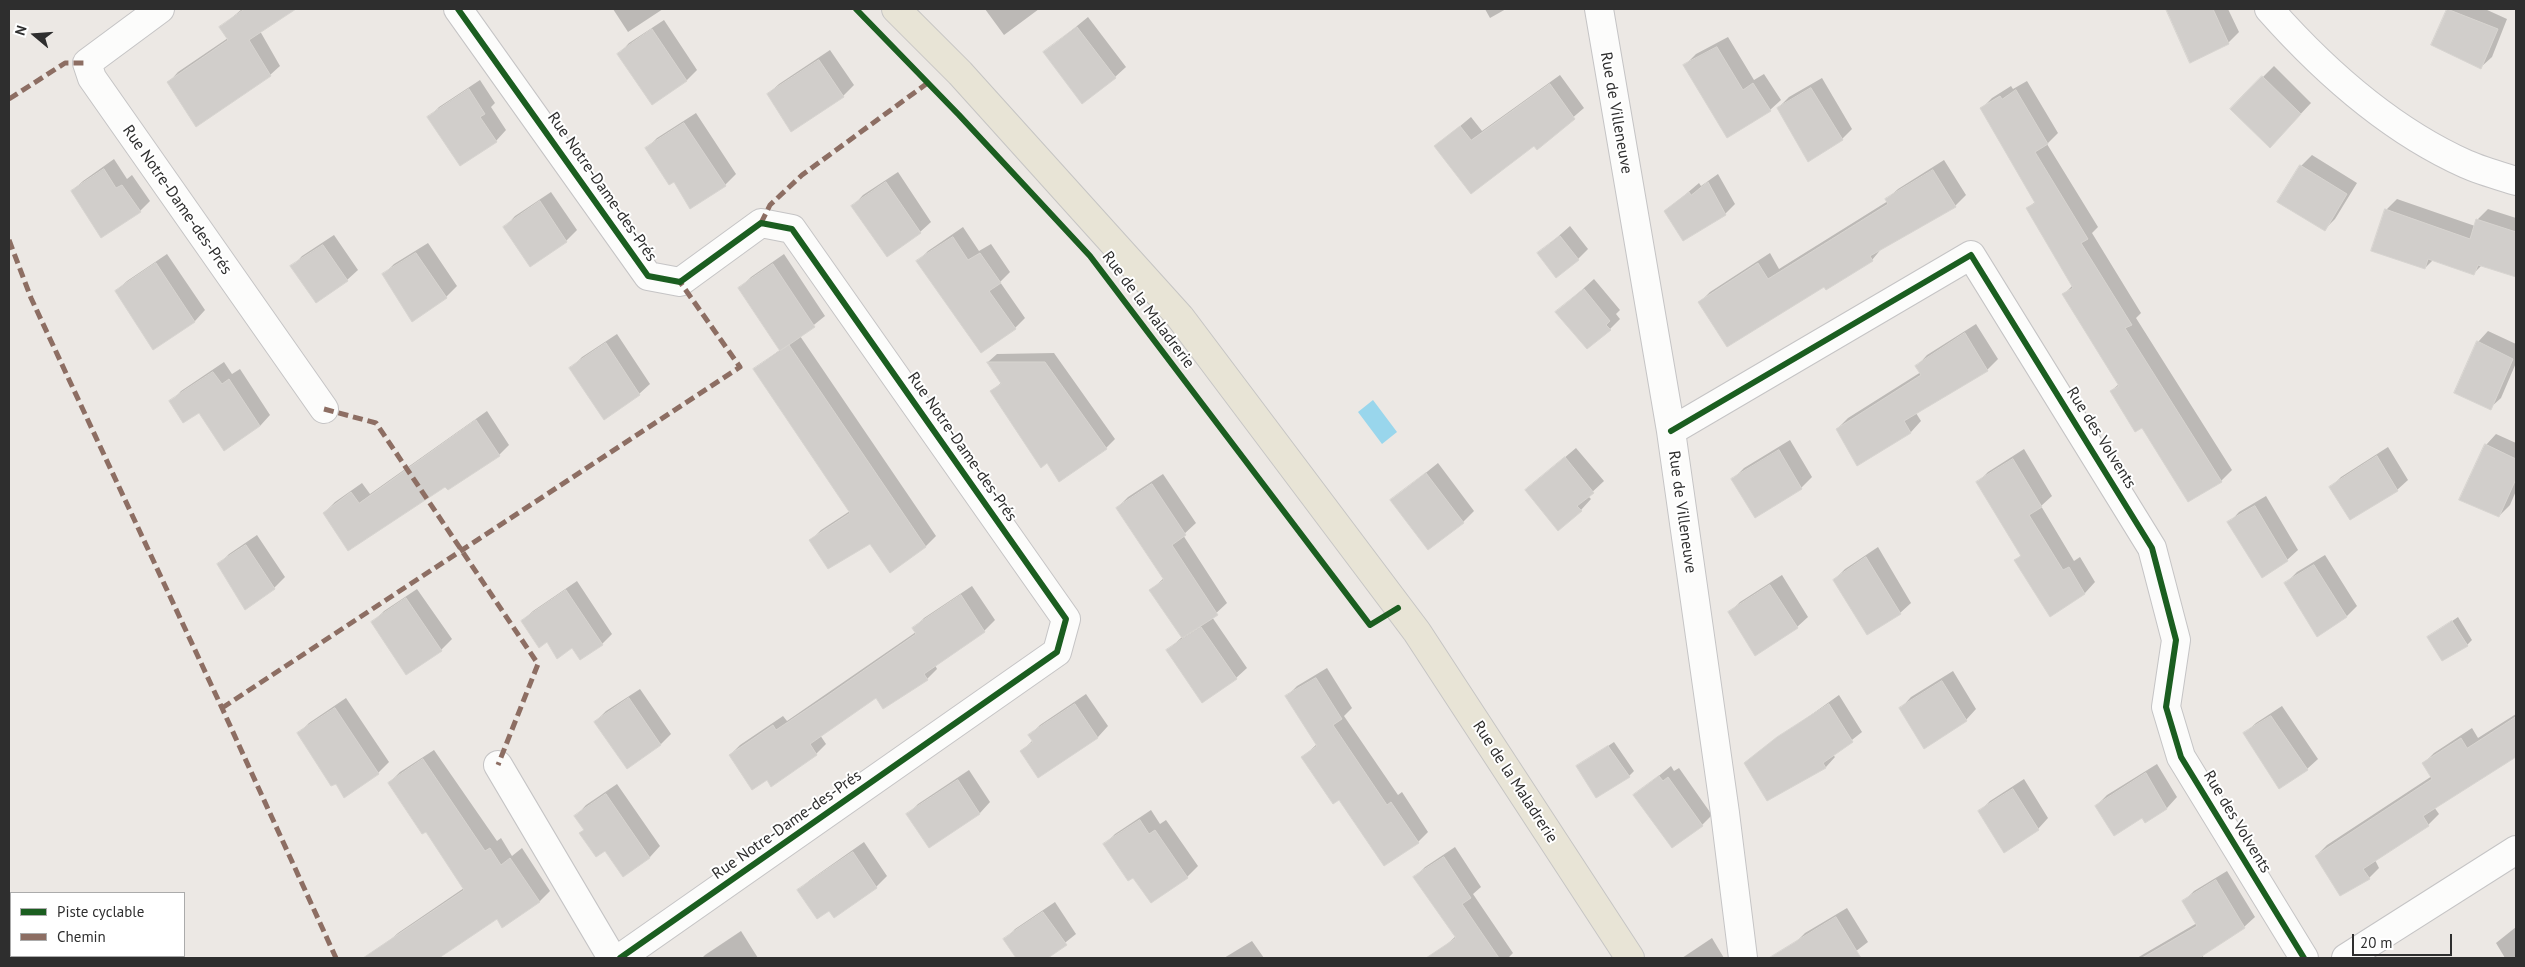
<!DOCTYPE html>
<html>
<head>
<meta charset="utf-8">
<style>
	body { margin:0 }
	#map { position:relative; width:2525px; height:967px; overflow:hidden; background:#ece8e4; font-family:"PT Sans",sans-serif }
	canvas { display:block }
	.frame { position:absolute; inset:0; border:10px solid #2e2e2e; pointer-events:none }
	.legend { position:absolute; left:10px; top:892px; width:175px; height:65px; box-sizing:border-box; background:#fff; border:1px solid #ababab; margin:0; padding:6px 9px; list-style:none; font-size:15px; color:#2e2e2e }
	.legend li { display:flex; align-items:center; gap:10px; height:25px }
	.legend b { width:25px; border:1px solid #ababab }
	.north { position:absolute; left:10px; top:10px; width:50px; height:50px; -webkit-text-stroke:4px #fff; paint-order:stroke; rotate:288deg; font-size:14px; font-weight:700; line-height:20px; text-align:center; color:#2e2e2e }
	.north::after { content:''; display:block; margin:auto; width:18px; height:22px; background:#2e2e2e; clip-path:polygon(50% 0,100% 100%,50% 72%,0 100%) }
	.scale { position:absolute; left:2352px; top:934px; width:100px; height:22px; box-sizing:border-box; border:2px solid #2e2e2e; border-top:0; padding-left:6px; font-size:15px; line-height:18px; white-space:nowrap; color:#2e2e2e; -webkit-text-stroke:4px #fff; paint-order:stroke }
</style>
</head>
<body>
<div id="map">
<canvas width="2525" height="967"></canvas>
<div class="frame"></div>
<ul class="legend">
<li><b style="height:6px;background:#1b5e20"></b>Piste cyclable</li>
<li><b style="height:6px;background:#8d6e63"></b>Chemin</li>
</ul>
<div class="north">N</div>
<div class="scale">20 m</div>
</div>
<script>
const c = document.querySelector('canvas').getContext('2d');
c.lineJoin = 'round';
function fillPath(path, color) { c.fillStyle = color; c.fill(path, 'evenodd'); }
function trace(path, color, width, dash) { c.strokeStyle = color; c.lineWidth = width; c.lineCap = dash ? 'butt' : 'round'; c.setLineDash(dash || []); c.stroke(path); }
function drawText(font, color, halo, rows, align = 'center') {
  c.font = font + ' "PT Sans",sans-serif'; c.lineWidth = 4; c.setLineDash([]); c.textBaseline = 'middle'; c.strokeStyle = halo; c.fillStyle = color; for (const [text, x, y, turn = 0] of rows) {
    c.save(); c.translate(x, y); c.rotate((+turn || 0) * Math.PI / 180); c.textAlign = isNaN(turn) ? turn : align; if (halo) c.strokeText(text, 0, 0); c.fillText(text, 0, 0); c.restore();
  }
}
fillPath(new Path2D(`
	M1373 400 1397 432 1382 444 1358 412Z`), '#99d6ec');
fillPath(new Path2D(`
	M242 9H294L260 31 280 66 270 75 169 82 178 72 228 38 221 27Z
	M613 9H663L628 32Z
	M985 9H1039L1004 35Z
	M1485 9H1506L1490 18Z
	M2175 9H2228L2239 32 2228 43 2170 14Z
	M2448 9H2485L2507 19 2492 57 2481 67 2432 45Z
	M1088 17 1126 67 1115 77 1045 52Z
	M664 20 697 70 687 80 652 103 619 54 629 43Z
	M1728 37 1754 80 1764 74 1781 100 1770 110 1685 65 1696 54Z
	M830 50 854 85 843 96 792 130 768 94 779 84Z
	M2274 66 2311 103 2281 135 2232 108Z
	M1560 75 1584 108 1537 148 1534 145 1436 146 1471 117 1482 131Z
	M1822 78 1852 129 1842 139 1778 108 1789 97Z
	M480 80 495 103 491 107 506 130 496 141 460 164 429 117 439 107Z
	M2027 81 2058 133 2047 144 2098 227 2092 233 2141 313 2136 318 2232 470 2221 481 2143 426 2111 391 2119 384 2064 294 2073 285 2028 208 2036 201 1982 108 1992 98 2011 86 2013 89Z
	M696 113 736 174 725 185 674 180 646 149 657 138Z
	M2312 155 2357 183 2335 219 2325 229 2301 166Z
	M114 159 127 179 132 175 150 201 140 211 72 191 83 181Z
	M1944 160 1966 195 1955 206 1882 248 1872 260 1825 286 1700 302 1710 292 1770 253 1779 269 1888 201 1887 199 1898 189Z
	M898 172 931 222 920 232 853 206 863 195Z
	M1718 174 1735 204 1725 214 1666 211 1699 183 1701 186Z
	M551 192 577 230 566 241 531 265 505 227 515 216Z
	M2397 199 2475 226 2477 220 2488 209 2516 218V275L2482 265 2473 274 2433 260 2425 268 2386 210Z
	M1570 226 1588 249 1578 259 1538 254Z
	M963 227 979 251 991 244 1010 272 1000 282 1025 318 1015 328 918 261 928 251Z
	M334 235 358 270 347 280 292 267 302 256Z
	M428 243 457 286 446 297 383 275 394 264Z
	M167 254 205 310 195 321 154 348 116 291 127 281Z
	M784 254 825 316 800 336 936 536 926 546 890 571 870 542 811 540 821 530 850 511 755 369 781 349 740 288 751 277Z
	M1594 279 1620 310 1616 314 1620 319 1610 329 1557 312Z
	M1976 324 1998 359 1987 370 1916 413 1921 421 1911 432 1858 464 1837 429 1848 418 1921 372 1917 366 1927 355Z
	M2488 331 2516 344V363L2501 398 2490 408 2478 342Z
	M617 334 650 384 639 394 571 368 582 357Z
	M1054 353 1115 439 1106 448 1047 462 992 391 1002 382 988 362 997 354Z
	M224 362 232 374 240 369 270 415 260 426 171 402 181 391Z
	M487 411 509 445 499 455 446 485 324 513 335 502 362 483 370 494Z
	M2496 434 2516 443V491L2510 505 2499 516 2486 445Z
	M1790 440 1812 477 1801 488 1733 479 1744 468Z
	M2388 447 2408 480 2397 490 2331 487 2341 477Z
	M1576 448 1604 481 1588 496 1591 499 1581 510 1526 490Z
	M2024 449 2052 496 2041 506 2074 561 2080 557 2095 582 2085 593 2051 615 2016 561 2021 555 1978 482 1988 472Z
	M1438 463 1474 511 1463 522 1392 500Z
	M1163 474 1196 523 1183 535 1227 603 1212 617 1247 668 1236 678 1168 650 1182 637 1151 590 1164 578 1117 508 1128 497Z
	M2266 496 2298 550 2287 560 2229 523 2239 512Z
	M257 535 285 577 274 588 219 564 229 554Z
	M1878 547 1911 603 1900 613 1834 580 1845 569Z
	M2325 555 2357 606 2347 616 2286 583 2297 572Z
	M1782 575 1808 617 1797 627 1729 613 1740 602Z
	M577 581 612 634 602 644 572 647 547 640 522 621 533 611Z
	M972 586 995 620 984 631 935 665 937 669 927 679 876 697 820 735 826 744 816 754 767 778 730 755 740 745 783 716 787 721 916 632 914 628 924 618Z
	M417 589 452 639 441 650 373 622 384 611Z
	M2458 617 2472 640 2467 645 2429 637Z
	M1327 668 1352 708 1344 716 1398 795 1402 792 1428 832 1418 842 1340 799 1302 758 1317 744 1287 696 1297 686Z
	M1953 671 1976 709 1966 720 1901 708 1911 697Z
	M640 689 671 734 661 744 595 722 606 711Z
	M1086 694 1108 726 1098 737 1038 776 1022 751 1033 740 1030 735 1040 725Z
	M1839 695 1862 732 1833 755 1835 757 1826 767 1767 799 1756 754Z
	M346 698 389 762 378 773 345 796 299 733 309 723Z
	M2282 706 2318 759 2307 769 2245 733 2256 723Z
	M2516 714V755L2434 807 2439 814 2428 825 2375 860 2379 868 2369 878 2316 856 2327 845 2432 776 2423 764 2434 753 2472 728 2478 738Z
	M1614 742 1634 771 1629 776 1578 766Z
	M434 750 497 841 501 838 512 856 522 848 550 891 539 902 497 917 437 958H396L387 943 398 933 464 888 426 830 389 783 400 772Z
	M2157 764 2177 797 2167 808 2146 821 2142 816 2096 806 2107 795Z
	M1671 766 1674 771 1679 768 1712 815 1702 825 1635 795Z
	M969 770 990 802 980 813 929 846 908 814 918 804Z
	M2024 779 2048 818 2038 829 1980 811 1990 801Z
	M617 784 660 846 650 857 623 875 605 849 581 833 585 829 576 816 586 805Z
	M1151 810 1160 824 1166 820 1198 866 1187 877 1151 901 1134 876 1105 844 1115 834Z
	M864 842 887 876 876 887 829 909 799 890 810 880Z
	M1455 847 1481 887 1473 894 1513 953 1508 958H1450L1443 948 1456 936 1415 877 1425 867Z
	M2227 871 2255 917 2244 927 2202 955 2204 958H2137L2197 923 2184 901 2194 891Z
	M1055 902 1076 934 1046 958H1017L1005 940 1015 929Z
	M1847 908 1868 942 1847 958H1803L1794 944 1805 933Z
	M2516 927V958H2505L2496 943Z
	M741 931 758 958H702L705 955Z
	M1712 938 1724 958H1682Z
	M1252 941 1264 958H1224Z`), '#0003');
const building = new Path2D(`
	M245 9H296L249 40 271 76 196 127 167 82 228 40 219 27Z
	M2166 9H2213L2229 44 2190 63Z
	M2447 9 2498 29 2481 69 2431 45Z
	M1077 27 1116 78 1082 104 1043 52Z
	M652 29 687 81 652 105 617 54Z
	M1717 47 1743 90 1753 83 1771 111 1727 138 1683 65Z
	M819 60 844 97 791 132 767 94Z
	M2262 76 2301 114 2270 148 2230 109Z
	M1550 84 1575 119 1537 150 1534 146 1471 194 1434 146 1460 126 1471 140Z
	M1811 88 1843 140 1808 162 1777 108Z
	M469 89 485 114 480 117 497 142 460 166 427 117Z
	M2016 90 2048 144 2035 152 2088 239 2081 243 2132 325 2125 328 2222 482 2188 502 2142 428 2135 432 2110 391 2119 386 2062 294 2073 288 2026 208 2035 203 1980 108 2000 96 2002 99Z
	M684 123 726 186 690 209 674 182 669 185 645 148Z
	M2300 165 2347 194 2325 231 2277 202Z
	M104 169 116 188 122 185 141 212 101 238 71 191Z
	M1933 170 1956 207 1870 256 1873 261 1826 290 1824 287 1727 347 1698 302 1758 263 1768 279 1888 204 1885 199Z
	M886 182 921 233 887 257 851 206Z
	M1708 182 1726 215 1683 241 1664 211 1689 192 1691 195Z
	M540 201 567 242 530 267 503 227Z
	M2385 209 2470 239 2476 219 2516 232V277L2478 265 2474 275 2428 259 2425 269 2371 251Z
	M1560 236 1579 260 1556 278 1537 253Z
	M953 237 968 260 980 253 1001 283 989 291 1016 329 981 353 916 261Z
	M323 245 348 281 316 303 290 266Z
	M416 253 447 298 412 322 382 274Z
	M156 263 195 322 153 350 115 291Z
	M773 264 815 327 780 351 738 288Z
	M1584 289 1610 321 1606 325 1611 330 1587 349 1555 312Z
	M1965 333 1988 371 1904 421 1911 433 1857 466 1836 429 1921 375 1915 366Z
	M2477 341 2513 359 2491 410 2454 393Z
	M606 343 640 395 604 420 569 368Z
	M789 345 926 547 890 573 870 544 828 569 809 540 850 513 753 369Z
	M987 362H1045L1107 449 1059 482 1047 463 1041 468 990 391 1001 384Z
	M213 372 222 384 229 379 260 426 224 451 199 413 183 423 169 401Z
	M476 420 500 456 448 490 445 487 348 551 323 513 351 492 359 503Z
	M2485 444 2516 459V479L2499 517 2459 500Z
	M1779 450 1802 489 1755 518 1731 479Z
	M2377 456 2398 491 2350 520 2329 487Z
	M1565 457 1594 493 1577 506 1582 511 1558 531 1525 490Z
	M2013 459 2042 507 2029 515 2063 570 2069 567 2085 594 2050 617 2014 560 2021 556 1976 482Z
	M1426 473 1464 523 1428 550 1390 500Z
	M1152 484 1186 535 1172 545 1218 615 1182 638 1149 590 1164 580 1116 508Z
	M2255 506 2288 561 2262 578 2227 522Z
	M246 545 275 589 245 610 217 564Z
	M1866 557 1901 614 1867 635 1833 580Z
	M2314 565 2347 617 2317 637 2284 583Z
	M1770 585 1798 628 1755 656 1728 612Z
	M566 590 603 645 580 660 572 648 557 659 547 642 539 648 521 621Z
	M961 595 985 632 924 674 928 680 883 709 876 698 810 744 817 755 771 787 767 780 752 790 729 755 773 725 776 730 827 696 916 634 912 628Z
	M406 598 442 651 406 675 371 622Z
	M2452 621 2468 646 2442 661 2427 637Z
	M1201 627 1237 679 1202 703 1166 650Z
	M1316 678 1342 719 1333 725 1387 805 1391 802 1419 843 1384 866 1339 800 1333 804 1301 757 1317 746 1285 696Z
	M1942 681 1967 721 1924 749 1899 708Z
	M629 698 661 745 627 769 594 722Z
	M1075 704 1098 738 1038 778 1020 751 1033 742 1028 735Z
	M1829 704 1853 742 1823 763 1826 768 1767 801 1744 763 1777 737Z
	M335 708 379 774 344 798 336 784 331 786 297 733Z
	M2271 716 2308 770 2279 789 2243 733Z
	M2516 717V757L2423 816 2429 826 2363 869 2370 879 2340 896 2315 856 2432 779 2422 763 2461 738 2467 748Z
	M1608 746 1630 777 1596 798 1576 766Z
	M423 759 485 851 490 848 501 865 510 858 540 902 502 928 497 919 439 958H363L464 890 426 832 422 834 388 783Z
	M2146 773 2167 809 2145 823 2142 818 2114 836 2095 806Z
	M1659 776 1663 781 1668 777 1703 826 1672 848 1633 795Z
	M958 780 980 814 929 848 906 814Z
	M2013 789 2039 830 2004 853 1978 811Z
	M606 794 650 858 623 877 605 851 596 857 579 833 584 830 574 816Z
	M1140 820 1149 834 1155 830 1188 878 1151 903 1133 878 1128 881 1103 844Z
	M853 852 877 888 834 918 829 911 817 919 797 890Z
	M1444 857 1471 898 1462 904 1499 958H1426L1456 938 1413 877Z
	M2216 880 2245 928 2199 958H2142L2197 926 2182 901Z
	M1043 912 1067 945 1048 958H1016L1003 939Z
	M1836 917 1861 958H1769Z`);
fillPath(building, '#d1cecb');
trace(building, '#d7d4d0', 1);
const minor = new Path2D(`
	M160 9 87 63 92 78 324 409
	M458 9 648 276 680 282 761 223 792 229 1066 619 1057 652 620 958
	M1599 9 1671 431 1725 813 1743 958
	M2269 9C2323 70 2390 130 2466 164 2482 171 2500 176 2516 181
	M1671 431 1971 255 2152 548 2176 640 2166 707 2181 757 2304 958
	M498 765 612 958
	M2346 958 2516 850`);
const major = new Path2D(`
	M896 9 960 73 1180 317 1417 632 1630 958`);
trace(minor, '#c5c4c5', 30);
trace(major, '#c6c5c4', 30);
trace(minor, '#fcfcfb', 28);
trace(major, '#e8e4d6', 28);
trace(new Path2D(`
	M9 99 65 63H87
	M761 223 770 205 802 175 929 82
	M9 240 31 298 222 708 336 958
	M324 409 376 423 538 664 498 765
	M222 708 740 367 680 282`), '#8d6e63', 5, [10, 5]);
trace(new Path2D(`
	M458 9 648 276 680 282 761 223 792 229 1066 619 1057 652 620 958
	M856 9 959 115 1090 256 1370 625 1398 608
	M1671 431 1971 255 2152 548 2176 640 2166 707 2181 757 2304 958`), '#1b5e20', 6);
drawText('16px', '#2e2e2e', '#fff', [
	["Rue de Villeneuve",1616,113,80],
	["Rue Notre-Dame-des-Prés",602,187,55],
	["Rue Notre-Dame-des-Prés",177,200,55],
	["Rue de la Maladrerie",1148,310,53],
	["Rue des Volvents",2101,438,58],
	["Rue Notre-Dame-des-Prés",962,447,55],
	["Rue de Villeneuve",1682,512,82],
	["Rue de la Maladrerie",1515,782,57],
	["Rue des Volvents",2237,822,59],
	["Rue Notre-Dame-des-Prés",787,825,-35]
]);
</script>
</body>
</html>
